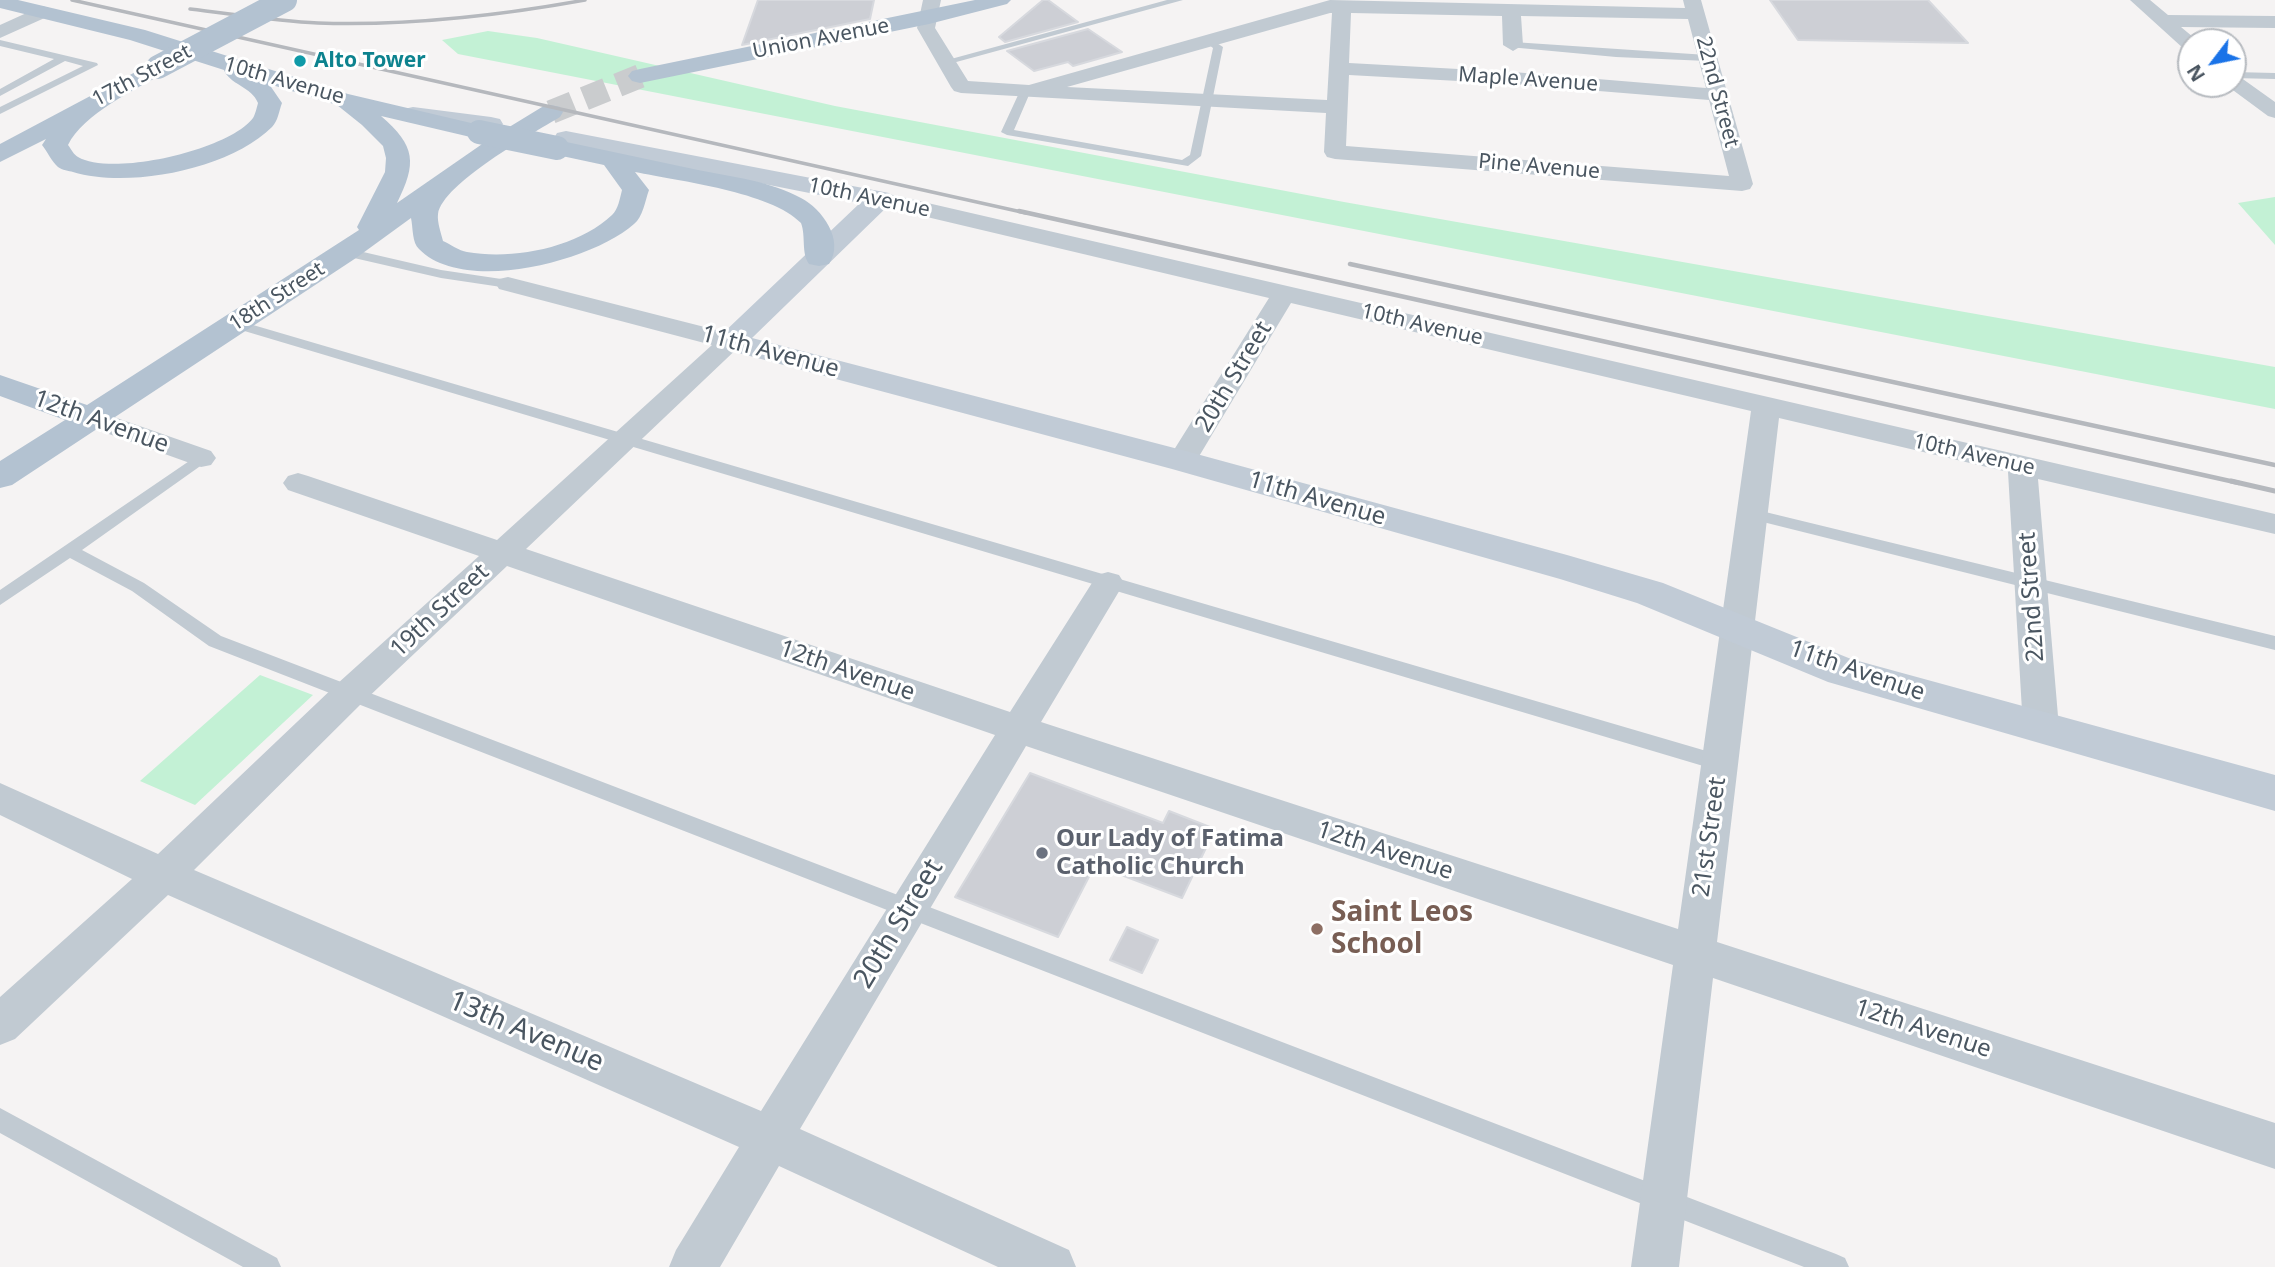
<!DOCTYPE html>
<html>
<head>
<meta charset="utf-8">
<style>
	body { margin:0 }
	#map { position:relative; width:2275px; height:1267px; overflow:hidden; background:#f5f3f3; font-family:"Noto Sans",sans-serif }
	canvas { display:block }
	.north { position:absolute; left:2177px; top:28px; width:70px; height:70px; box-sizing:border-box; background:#fff; border:2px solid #b7bbc0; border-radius:50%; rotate:238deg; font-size:19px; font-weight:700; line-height:28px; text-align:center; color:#4a5661 }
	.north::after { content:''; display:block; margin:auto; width:24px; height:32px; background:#1a73e8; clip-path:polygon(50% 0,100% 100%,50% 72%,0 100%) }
</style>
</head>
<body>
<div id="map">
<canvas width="2275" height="1267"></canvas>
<div class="north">N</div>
</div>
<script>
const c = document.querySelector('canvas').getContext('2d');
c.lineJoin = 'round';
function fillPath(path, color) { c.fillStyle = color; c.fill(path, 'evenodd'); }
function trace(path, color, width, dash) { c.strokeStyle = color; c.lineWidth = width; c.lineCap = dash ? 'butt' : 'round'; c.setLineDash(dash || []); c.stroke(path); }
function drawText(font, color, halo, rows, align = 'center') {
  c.font = font + ' "Noto Sans",sans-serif'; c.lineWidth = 6; c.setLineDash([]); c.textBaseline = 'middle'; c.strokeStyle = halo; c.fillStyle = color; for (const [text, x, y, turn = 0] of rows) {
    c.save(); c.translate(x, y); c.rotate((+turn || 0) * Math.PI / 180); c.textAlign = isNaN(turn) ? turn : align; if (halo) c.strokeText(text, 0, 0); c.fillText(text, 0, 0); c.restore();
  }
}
fillPath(new Path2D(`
	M488 31 537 38 835 106 1344 202 2275 367V409L458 54 442 40Z
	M2275 197V245L2238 203Z
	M260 675 313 695 195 805 140 781Z`), '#c3f1d5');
const building = new Path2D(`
	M758 0H874L870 19 742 45Z
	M1043 0H1048L1078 22 1005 42 999 37Z
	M1770 0H1928L1968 43 1798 40Z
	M1088 29 1122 52 1073 66 1068 62 1034 71 1007 51Z
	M1030 773 1163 823 1169 811 1215 829 1182 898 1095 865 1058 937 955 897Z
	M1127 927 1158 940 1142 973 1110 960Z`);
fillPath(building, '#cdcfd5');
trace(building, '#d7d9de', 2);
trace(new Path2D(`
	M551 112 640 76`), '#caccce', 24, [24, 12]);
fillPath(new Path2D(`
	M1167 0H1183L949 64 940 62Z
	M1209 38 1223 47 1201 156 1188 166 1007 135 1001 132 1019 93 1032 87 1037 90 1029 95 1014 130 1182 160 1190 155 1213 48 1204 41Z
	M0 40 97 63 98 65 0 114V107L83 66 65 61 0 96V89L54 59 0 46Z
	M1513 42 1707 55 1712 58 1707 61 1616 57 1509 47V43Z
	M2233 72 2275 73V79L2233 78Z
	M346 248 441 270 508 280 515 284 508 288 441 278 341 255V249Z
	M236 320 1720 755 1727 758 1730 763 1727 768 1720 771 231 327 229 324Z
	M201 453 209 458 206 462 82 550 144 583 221 636 1836 1254 1845 1258 1849 1267H1804L209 646 132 591 70 558 0 605V590Z
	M1753 509 2275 636V650L1747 518 1745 514 1747 510Z
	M0 1108 277 1258 281 1267H243L0 1133Z`), '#c1cad2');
fillPath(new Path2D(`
	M923 0H941L935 28 968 81 1029 85 1330 0 1685 8 1683 0H1701L1753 184 1750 189 1742 191 1335 159 1327 157 1324 152 1326 113 961 93 954 91 951 87 917 28ZM1330 13H1332L1327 100 1067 87ZM1351 13 1502 16 1503 45 1513 51 1523 45 1521 16 1688 19 1706 88 1513 72 1349 63ZM1349 75 1513 84 1709 100 1729 176 1346 146Z
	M2130 0H2150L2168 15 2275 16V28L2181 27 2199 42H2191V51L2184 49Z
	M42 6 49 8 51 12 49 16 0 38V25Z
	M2233 75 2240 77 2275 102V118L2268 116 2226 85 2233 84Z
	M880 192 2275 514V534L2038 479 2059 728 2054 738 2041 742 2028 738 2023 728 2008 472 1779 418 1717 942 2275 1123V1169L1713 978 1679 1267H1631L1673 965 1026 746 800 1129 1069 1250 1076 1267H998L779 1166 720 1267H669L676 1250 739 1147 168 895 15 1039 0 1045V997L132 879 0 815V783L158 854 337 684 479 556 288 490 283 483 288 476 298 473 308 476 497 540 712 345 499 289 496 284 499 279 508 277 740 336 744 342 526 549 1010 712 1097 575 1108 572 1119 575 1124 583 1041 722 1678 929 1751 411 1291 303 1192 468 1182 471 1172 468 1167 461 1269 298 872 204 869 199 872 194ZM507 566 995 735 761 1111 194 870 361 704Z
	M91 409 211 451 216 458 211 465 201 467 81 424 77 418 81 412Z`), '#c1cad2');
fillPath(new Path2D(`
	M413 107 491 117 500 119 503 124 500 129 491 131 404 119 401 114 404 109Z
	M566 131 889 193 893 199 889 205 752 338 1182 450 1567 555 1663 583 1851 659 2275 775V811L1828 682 1637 603 1560 579 1172 469 720 348 716 342 720 336 860 203 557 143 554 138 557 133Z`), '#c1cbd6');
fillPath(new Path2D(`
	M0 0H18L145 30 348 94 488 127 491 132 488 137 479 139 381 116C416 146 417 163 397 203L488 140 542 107 551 105 560 107 563 112 560 117C532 134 443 183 438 214 437 222 441 233 443 241 450 244 459 251 467 252 513 260 577 248 612 215 618 210 620 198 622 190L604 165 548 153 544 148 548 143 557 140C604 150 651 160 698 170 733 177 770 181 801 198 822 209 845 240 829 264L819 266 809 264C801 253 806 236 801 223 771 192 679 181 635 172L649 190C645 201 643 217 634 224 593 261 463 295 419 249 412 243 413 227 411 218L356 258 12 485 0 488V461L65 420 0 396V375L87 405 359 230 357 227 385 172 386 158 383 146 362 125 337 105 269 84 282 103C279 111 278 121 272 127 230 169 129 189 73 172 69 171 62 170 58 167 52 162 47 151 42 145L46 139 0 162V144L158 60 166 62 169 67 166 72C136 89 83 114 68 145 71 149 74 155 78 157 112 177 229 150 253 118 255 115 257 107 258 103 252 87 229 84 224 70L130 40 0 8Z
	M975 0H1011L1007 4 929 24 640 83 632 81 628 76 632 71 640 69Z`), '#b3c2d1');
trace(new Path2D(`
	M72 0 1026 213
	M190 9C233 14 275 21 318 23 408 26 497 16 585 0`), '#b5b8bd', 3.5);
trace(new Path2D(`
	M1019 211 2239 483
	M1350 264 2275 465`), '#b5b8bd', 4.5);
trace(new Path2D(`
	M2231 481 2275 491`), '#b5b8bd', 5);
trace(new Path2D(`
	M158 67 285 0
	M479 132 557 148`), '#b3c2d1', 24);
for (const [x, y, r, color] of [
	[300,61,7,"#0f9aa8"],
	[1042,853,7,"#6b7280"],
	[1317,929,7,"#8d6e63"]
]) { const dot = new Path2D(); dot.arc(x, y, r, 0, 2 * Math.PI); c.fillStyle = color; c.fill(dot); trace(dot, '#fff', 2.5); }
drawText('21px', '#4a5661', '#fff', [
	["Union Avenue",821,39,-11],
	["17th Street",142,76,-28],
	["Maple Avenue",1528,80,4],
	["10th Avenue",284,81,16],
	["22nd Street",1717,92,75],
	["Pine Avenue",1539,167,5],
	["10th Avenue",869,198,12],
	["18th Street",277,297,-33],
	["10th Avenue",1422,325,13],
	["10th Avenue",1974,455,13]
]);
drawText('bold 21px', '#0d838f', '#fff', [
	["Alto Tower",314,61]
], 'left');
drawText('24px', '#4a5661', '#fff', [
	["11th Avenue",770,352,15],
	["20th Street",1234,377,-59],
	["12th Avenue",101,422,20],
	["11th Avenue",1317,499,16],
	["22nd Street",2032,597,-94],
	["19th Street",440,611,-43],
	["12th Avenue",847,671,19],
	["11th Avenue",1857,671,19],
	["21st Street",1710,837,-82],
	["12th Avenue",1385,851,18],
	["12th Avenue",1923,1029,18]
]);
drawText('bold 24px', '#5b616d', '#fff', [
	["Our Lady of Fatima",1056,839],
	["Catholic Church",1056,867]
], 'left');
drawText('bold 28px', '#785e54', '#fff', [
	["Saint Leos",1331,913],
	["School",1331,945]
], 'left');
drawText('28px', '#4a5661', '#fff', [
	["20th Street",899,924,-59],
	["13th Avenue",526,1032,23]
]);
</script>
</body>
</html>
